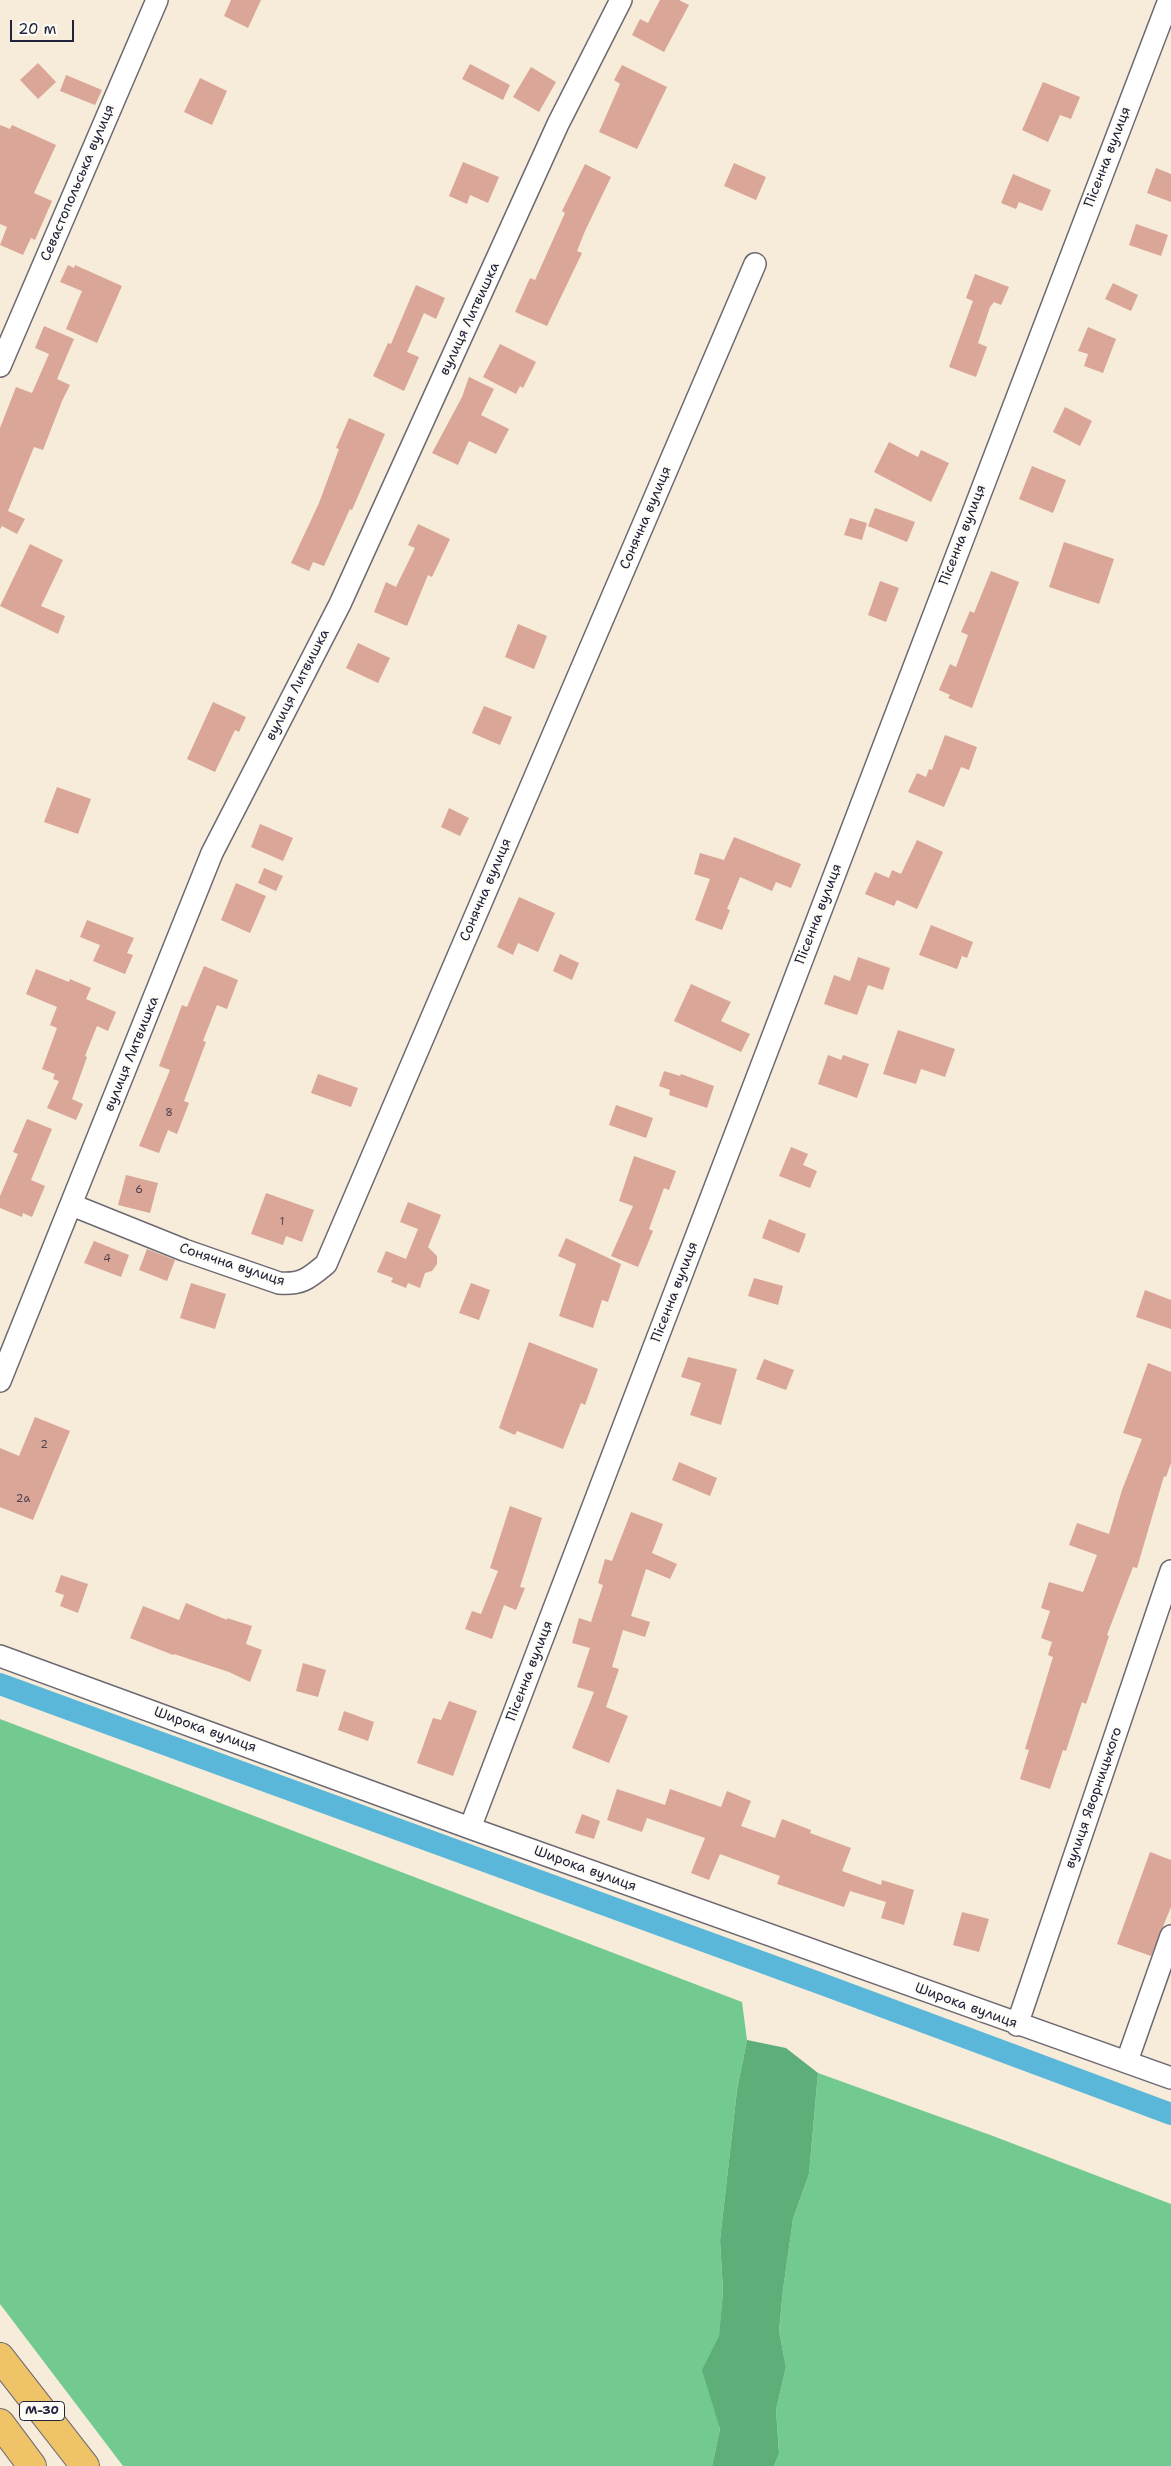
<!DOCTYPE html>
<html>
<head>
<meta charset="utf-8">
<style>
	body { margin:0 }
	#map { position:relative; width:1171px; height:2466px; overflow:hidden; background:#f7ecd9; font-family:"Shantell Sans",sans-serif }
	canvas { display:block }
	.scale { position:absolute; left:10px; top:20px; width:64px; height:22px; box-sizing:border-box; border:2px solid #22223b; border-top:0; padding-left:6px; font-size:15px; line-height:18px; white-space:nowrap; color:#22223b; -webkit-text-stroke:4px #fdfcf7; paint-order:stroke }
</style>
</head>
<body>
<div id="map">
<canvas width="1171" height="2466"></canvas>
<div class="scale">20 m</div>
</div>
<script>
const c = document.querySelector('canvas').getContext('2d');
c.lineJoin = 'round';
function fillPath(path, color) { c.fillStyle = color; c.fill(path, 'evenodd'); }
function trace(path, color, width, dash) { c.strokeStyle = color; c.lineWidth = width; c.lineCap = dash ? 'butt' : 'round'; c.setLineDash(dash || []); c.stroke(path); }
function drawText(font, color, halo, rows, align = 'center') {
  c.font = font + ' "Shantell Sans",sans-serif'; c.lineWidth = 5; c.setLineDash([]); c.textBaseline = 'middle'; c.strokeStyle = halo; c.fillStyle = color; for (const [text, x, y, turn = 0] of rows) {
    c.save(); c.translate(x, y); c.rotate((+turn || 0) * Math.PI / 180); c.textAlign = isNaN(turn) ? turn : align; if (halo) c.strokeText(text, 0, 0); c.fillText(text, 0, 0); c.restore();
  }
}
fillPath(new Path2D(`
	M0 1719 742 2002 747 2040 737 2090 720 2240 723 2291 714 2403 720 2429 712 2466H123L0 2304Z
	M818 2073 993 2136 1171 2204V2466H774L779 2452 776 2410 786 2367 779 2331 783 2290 793 2219 809 2174Z`), '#73ca90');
fillPath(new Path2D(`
	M747 2040 786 2048 818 2073 809 2174 793 2219 783 2290 779 2331 786 2367 776 2410 779 2453 774 2466H712L720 2429 702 2370 719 2336 723 2291 720 2240 737 2090Z`), '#5eae7a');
trace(new Path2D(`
	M0 1684 830 1987 1171 2114`), '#5bb7d9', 22);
fillPath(new Path2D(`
	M231 0H261L248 28 224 16Z
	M660 0H679L689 5 664 52 632 35 640 19 648 23Z
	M38 63 56 82 38 99 20 80Z
	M470 64 510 85 503 100 462 79Z
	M622 65 667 87 637 149 599 132 620 84 614 80Z
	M531 67 556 82 539 112 513 97Z
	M66 75 102 90 95 105 60 91Z
	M200 78 227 91 212 125 184 112Z
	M1043 82 1080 97 1071 119 1060 115 1048 142 1022 130Z
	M0 125 10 129 12 125 56 145 34 193 52 201 35 240 31 238 23 255 0 245 7 227 0 224Z
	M463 162 499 177 488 203 470 195 467 204 449 196Z
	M734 163 766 177 756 200 724 186Z
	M585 164 611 177 585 231 577 251 582 253 547 326 515 312 530 278 535 280 565 213 562 211Z
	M1156 168 1171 174V202L1147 193Z
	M1013 174 1051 190 1042 211 1019 202 1016 209 1001 203Z
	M1136 224 1168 235 1161 256 1129 245Z
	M68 265 74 268 75 265 122 286 97 343 66 329 82 291 60 282Z
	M975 274 1009 287 1001 305 994 302 990 307 978 343 987 347 976 377 949 367 973 301 966 298Z
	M1113 283 1138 295 1131 311 1105 299Z
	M416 285 445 298 436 319 424 313 407 352 419 357 404 391 373 376 388 343 391 344Z
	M44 326 74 339 57 379 70 385 62 401 43 450 34 447 8 511 25 519 17 534 2 526 0 529V428L16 387 32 393 49 354 35 348Z
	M1088 327 1116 339 1103 373 1084 366 1088 354 1078 351Z
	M500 344 536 362 523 388 520 386 516 394 483 377Z
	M469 377 494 389 481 415 509 429 496 454 469 441 458 465 432 453 462 397Z
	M1065 407 1092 421 1080 446 1053 432Z
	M349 418 385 434 352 510 350 509 324 566 313 562 309 571 291 563 319 503 339 449 336 448Z
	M889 442 918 457 921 450 949 463 931 502 874 472Z
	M1032 466 1066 480 1053 513 1019 499Z
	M875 508 915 522 907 542 868 526Z
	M850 518 867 523 862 540 844 535Z
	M418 524 450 539 432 577 428 575 407 626 374 612 386 582 396 587 415 548 408 545Z
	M1064 542 1114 559 1099 604 1049 587Z
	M30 544 63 560 41 606 65 616 58 634 0 606Z
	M991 571 1019 582 972 708 948 698 950 695 939 690 950 664 956 667 968 635 961 632 970 611 974 613Z
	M880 581 899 588 886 622 868 615Z
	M518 624 547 636 534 669 505 657Z
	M358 643 390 658 378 683 346 668Z
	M213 702 246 717 239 732 235 730 215 772 187 759Z
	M484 706 512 717 500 745 472 733Z
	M945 735 977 747 969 770 961 767 944 807 908 792 917 773 926 777 929 769 932 770Z
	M57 787 91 799 78 834 44 822Z
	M449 808 469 818 460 836 441 827Z
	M260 824 293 838 283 861 251 847Z
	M734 837 801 864 791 888 776 882 772 891 740 877 727 909 730 910 722 930 695 920 710 879 694 874 700 853 724 860Z
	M917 840 943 852 917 909 897 900 894 906 865 894 875 872 889 878 892 870 901 874Z
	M264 868 283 876 276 891 258 883Z
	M236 883 266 896 250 933 221 920Z
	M519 897 555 913 538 952 518 943 513 955 497 947Z
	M87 920 134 938 127 953 133 955 125 974 93 961 100 945 80 937Z
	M931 925 973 942 967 958 962 956 957 969 919 955Z
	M560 954 579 963 572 980 553 971Z
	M858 957 890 968 883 990 868 985 857 1015 824 1004 834 975 850 981Z
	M204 966 238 980 227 1009 217 1005 203 1041 206 1042 184 1101 189 1103 177 1134 168 1130 159 1153 139 1146 170 1070 159 1066 182 1005 187 1007Z
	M36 969 69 982 70 979 91 988 86 999 116 1012 108 1031 97 1026 85 1056 87 1057 72 1099 83 1104 76 1120 47 1108 59 1081 53 1079 55 1074 42 1069 57 1028 50 1025 57 1007 26 994Z
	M691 984 731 1002 721 1021 750 1034 741 1052 674 1021Z
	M898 1030 955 1049 945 1077 921 1069 916 1084 883 1074Z
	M828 1055 841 1060 843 1055 869 1064 857 1098 818 1084Z
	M664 1071 680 1076 681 1074 714 1086 707 1108 669 1095 670 1090 659 1086Z
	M318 1074 358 1088 351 1107 311 1093Z
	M616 1105 653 1118 646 1138 609 1125Z
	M27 1119 52 1129 31 1180 45 1186 32 1217 23 1213 22 1217 0 1208V1196L18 1154 13 1152Z
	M791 1147 808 1154 803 1165 817 1171 810 1188 779 1176Z
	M634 1156 676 1171 669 1190 664 1188 649 1229 653 1231 638 1267 611 1256 633 1206 619 1201Z
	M126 1175 158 1183 150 1213 118 1205Z
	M266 1193 314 1210 302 1242 286 1236 283 1245 251 1234Z
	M408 1202 441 1215 428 1247 437 1256V1264L432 1271 425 1273 420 1288 408 1283 406 1288 391 1282 393 1278 377 1272 386 1251 406 1259 418 1229 400 1222Z
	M769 1219 806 1234 799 1253 762 1238Z
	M566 1238 621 1264 608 1302 602 1300 593 1328 559 1316 576 1264 558 1256Z
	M94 1241 129 1255 121 1277 84 1263Z
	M147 1249 175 1260 167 1281 139 1270Z
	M754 1278 783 1286 778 1305 748 1296Z
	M191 1283 226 1294 215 1329 180 1318Z
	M471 1283 490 1290 479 1320 459 1313Z
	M1145 1290 1171 1300V1329L1136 1317Z
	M529 1342 598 1369 585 1405 581 1403 563 1449 517 1431 515 1435 499 1428Z
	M688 1357 737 1369 721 1425 690 1415 701 1383 681 1377Z
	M764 1359 794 1370 786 1390 756 1379Z
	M1148 1363 1171 1372V1463L1166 1477 1164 1476 1137 1568 1133 1567 1107 1635 1109 1636 1086 1704 1082 1702 1066 1751 1063 1750 1050 1789 1020 1779 1029 1750 1025 1749 1053 1657 1048 1655 1052 1642 1041 1638 1050 1611 1041 1608 1049 1582 1083 1592 1097 1555 1069 1545 1077 1523 1109 1534 1122 1490 1142 1439 1123 1433Z
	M35 1417 70 1431 33 1520 0 1507V1448L19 1456Z
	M679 1462 717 1478 710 1496 672 1480Z
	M510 1506 542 1518 520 1587 525 1588 516 1610 504 1605 492 1639 465 1629 472 1611 481 1614 498 1571 490 1568Z
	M631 1512 663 1524 652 1553 677 1564 670 1579 646 1569 631 1616 650 1622 645 1637 623 1630 612 1667 619 1669 606 1707 628 1716 609 1763 572 1748 594 1692 577 1687 590 1648 572 1643 579 1618 591 1622 603 1585 598 1583 605 1559 612 1561Z
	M61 1575 88 1584 78 1613 60 1606 64 1595 55 1592Z
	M186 1603 227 1620V1618L252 1626 246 1644 262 1650 250 1682 229 1672 174 1654 173 1655 130 1638 143 1606 179 1620Z
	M303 1663 326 1670 318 1697 296 1691Z
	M449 1701 477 1711 453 1776 417 1763 433 1718 441 1720Z
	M344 1711 374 1722 368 1741 338 1730Z
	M617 1789 665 1805 670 1789 721 1807 727 1791 751 1801 741 1826 775 1838 782 1819 811 1830 810 1833 851 1848 842 1871 881 1885 882 1880 914 1890 904 1925 881 1918 886 1902 850 1891 844 1907 777 1884 780 1876 720 1854 709 1880 691 1873 705 1838 647 1818 642 1832 607 1820Z
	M582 1814 600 1821 594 1839 575 1833Z
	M1150 1852 1171 1860V1907L1151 1956 1117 1944Z
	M962 1912 989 1919 979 1952 953 1945Z`), '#d9a697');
const minor = new Path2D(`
	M0 366 157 0
	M72 1205 184 1250 279 1283C302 1285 309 1278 326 1264L755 264
	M0 1381 212 853 340 604 558 124 621 0
	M0 1656 470 1828 1171 2078
	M470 1828 1169 0
	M1017 2025 1171 1571
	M1127 2061 1171 1936`);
const highway = new Path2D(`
	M0 2357 85 2466
	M0 2423 32 2466`);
trace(minor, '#6d6972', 24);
trace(highway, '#6d6972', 30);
trace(minor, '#fff', 21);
trace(highway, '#efc469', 28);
drawText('11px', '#504352', null, [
	["8",169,1113],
	["6",139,1190],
	["1",282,1222],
	["4",107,1259],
	["2",44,1445],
	["2а",23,1499]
]);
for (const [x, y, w] of [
	[42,2411,45]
]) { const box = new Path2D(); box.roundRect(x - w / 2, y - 9.5, w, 19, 4); c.fillStyle = '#fdfcf7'; c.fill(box); trace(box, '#22223b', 1); }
drawText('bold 12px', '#22223b', null, [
	["М-30",42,2411]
]);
drawText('14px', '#22223b', '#fdfcf7', [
	["Пісенна вулиця",1108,157,-69],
	["Севастопольська вулиця",78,183,-67],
	["вулиця Литвишка",470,319,-65],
	["Сонячна вулиця",646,518,-67],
	["Пісенна вулиця",963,535,-69],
	["вулиця Литвишка",298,685,-63],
	["Сонячна вулиця",486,890,-67],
	["Пісенна вулиця",819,914,-69],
	["вулиця Литвишка",132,1054,-68],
	["Сонячна вулиця",232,1265,18],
	["Пісенна вулиця",675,1292,-69],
	["Пісенна вулиця",530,1671,-69],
	["Широка вулиця",205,1730,20],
	["вулиця Яворницького",1094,1798,-71],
	["Широка вулиця",585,1869,20],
	["Широка вулиця",966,2006,20]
]);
</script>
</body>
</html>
